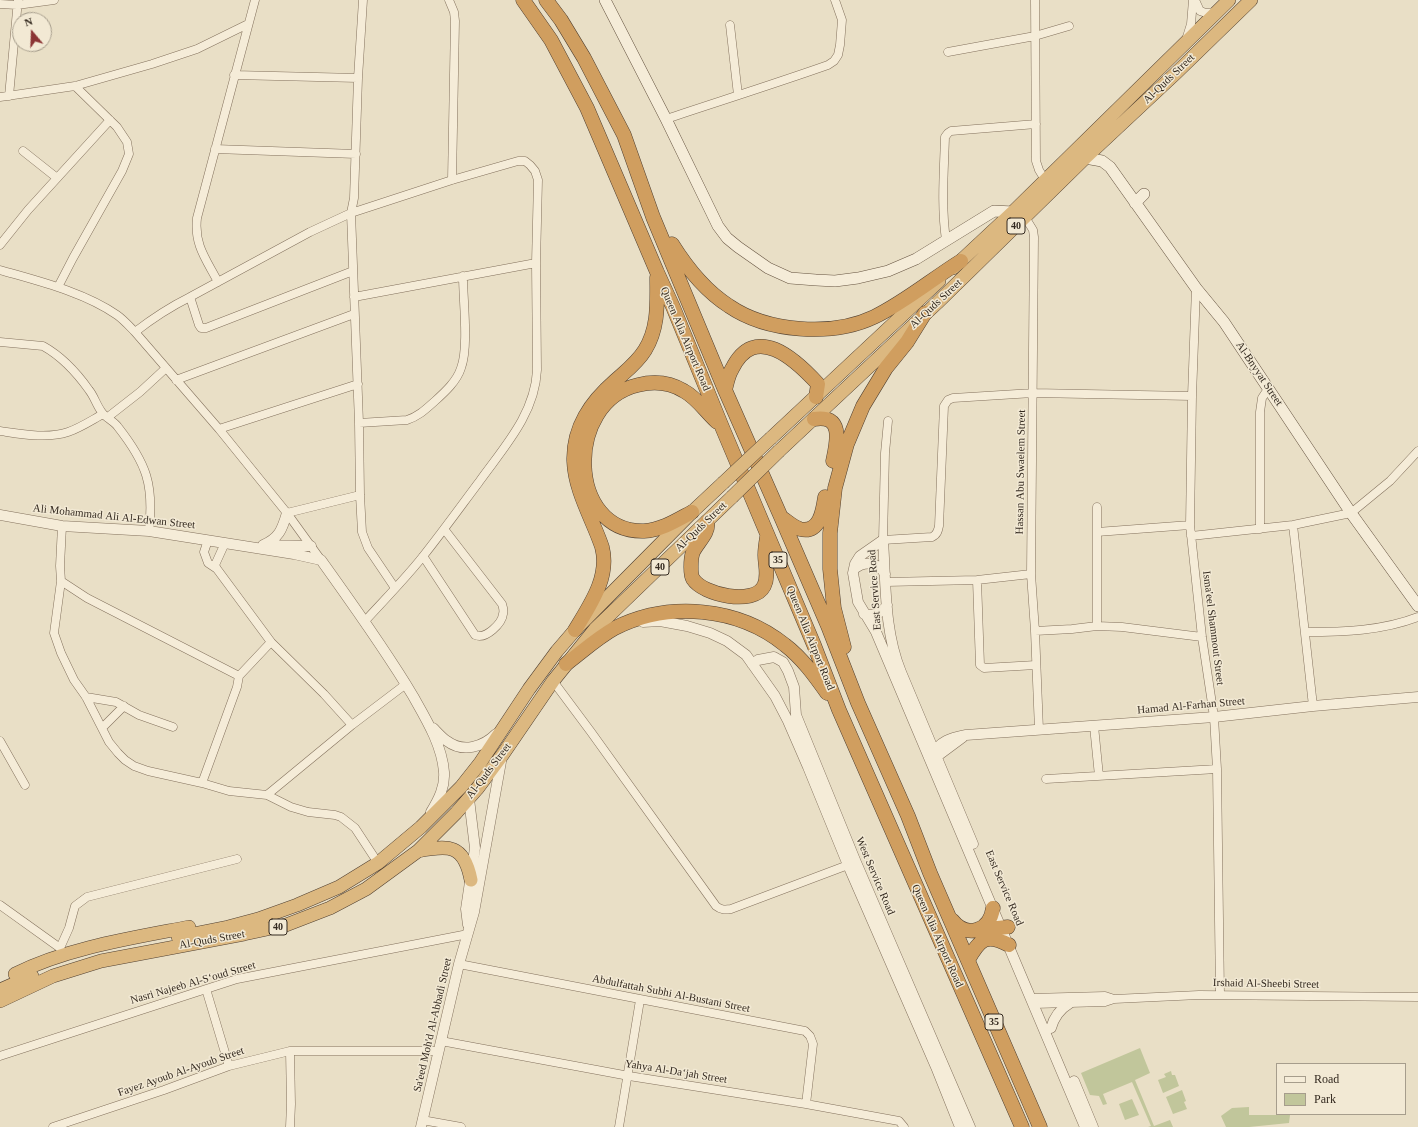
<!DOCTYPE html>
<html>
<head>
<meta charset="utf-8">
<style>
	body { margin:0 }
	#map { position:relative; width:1418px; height:1127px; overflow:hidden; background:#e9dfc6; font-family:"Times New Roman",serif }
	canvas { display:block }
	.legend { position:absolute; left:1276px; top:1063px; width:130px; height:52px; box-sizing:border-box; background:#f2e9d4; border:1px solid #a69d8c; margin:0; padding:5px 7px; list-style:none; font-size:12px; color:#342a20 }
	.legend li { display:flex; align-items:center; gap:8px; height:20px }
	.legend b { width:20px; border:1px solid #a69d8c }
	.north { position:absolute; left:12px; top:12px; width:40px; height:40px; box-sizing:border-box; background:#f2e9d4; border:1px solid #a69d8c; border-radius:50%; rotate:341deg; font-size:11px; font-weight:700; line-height:16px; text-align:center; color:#342a20 }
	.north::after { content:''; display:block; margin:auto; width:14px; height:18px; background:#8b3434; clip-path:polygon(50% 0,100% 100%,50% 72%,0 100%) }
</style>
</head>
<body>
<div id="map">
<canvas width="1418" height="1127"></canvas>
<ul class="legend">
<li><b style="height:5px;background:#f5ecd8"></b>Road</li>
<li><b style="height:11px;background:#c1c69b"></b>Park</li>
</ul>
<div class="north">N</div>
</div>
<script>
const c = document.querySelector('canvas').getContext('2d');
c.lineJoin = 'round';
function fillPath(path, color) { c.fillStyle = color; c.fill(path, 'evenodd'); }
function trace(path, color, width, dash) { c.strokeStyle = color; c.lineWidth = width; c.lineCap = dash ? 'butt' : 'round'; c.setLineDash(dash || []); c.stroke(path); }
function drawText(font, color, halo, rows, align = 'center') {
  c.font = font + ' "Times New Roman",serif'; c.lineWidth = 3; c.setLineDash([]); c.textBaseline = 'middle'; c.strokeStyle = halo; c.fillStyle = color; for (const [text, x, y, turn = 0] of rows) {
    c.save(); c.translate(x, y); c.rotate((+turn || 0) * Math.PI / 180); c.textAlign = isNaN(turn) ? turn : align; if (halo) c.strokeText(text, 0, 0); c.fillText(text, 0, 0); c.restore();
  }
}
fillPath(new Path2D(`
	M1140 1048 1150 1073 1135 1080 1154 1126 1170 1120 1173 1127H1148L1151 1126 1132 1082 1103 1094 1107 1104 1103 1105 1099 1096 1090 1095 1081 1073Z
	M1171 1071 1172 1075H1175L1179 1086 1163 1093 1158 1080 1166 1077 1164 1074Z
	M1182 1090 1186 1101 1184 1102 1187 1109 1173 1114 1166 1097Z
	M1132 1099 1139 1115 1125 1120 1119 1104Z
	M1249 1107V1115H1290L1289 1123 1249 1127H1226L1221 1116 1232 1108Z`), '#c1c69b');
const minor = new Path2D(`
	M449 0 454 12 455 21 452 180
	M1035 0 1036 161 1039 170 1045 180
	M1195 0 1200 11 1206 13 1216 12
	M0 4 17 5 54 0
	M730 25 738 95
	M1186 40 1191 24 1193 0
	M948 52 1035 36 1069 26
	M234 75 358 78
	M9 96 18 0
	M0 97 75 86 152 64 197 49 248 24
	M666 119C720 101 774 84 828 65L834 61 838 55 840 45 842 20 835 0
	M215 149 356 154
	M23 151 57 178
	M1025 217 1033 230 1034 237 1031 574 1035 631 1039 730
	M946 240C941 205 944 171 945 137L948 133 951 131 1036 124
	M0 245 28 210 110 120
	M0 270C38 281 84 292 117 315 124 320 129 326 135 332L219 429 287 513 321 560
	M218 282C206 259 194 245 197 218L255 0
	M58 287 73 258 122 171 129 154 127 142 117 127 75 86
	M1196 288 1192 396 1190 525 1202 637 1214 717 1217 769 1220 995
	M190 297 199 325 201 328H206L353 271
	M354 297 536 263
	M135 332C153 318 170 307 190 297L310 232 351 213 452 180 518 161H525L530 165 535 171 538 180 536 263 537 370C535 414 504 447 479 482 461 506 443 531 424 555 406 578 385 599 365 621
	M0 342 43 346C61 356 77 373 89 390 94 396 96 404 101 411 104 417 114 421 118 427 147 464 154 485 149 531
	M176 380 354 314
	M108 417 140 392 166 368
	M888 421 885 453 883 540 932 537C937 535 938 531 939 526L944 406 948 400 953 398 1033 393 1192 396
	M359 423 351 213 354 198 358 78 363 0
	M219 429 358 384
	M0 431C21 434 47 439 68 432 80 428 92 420 103 414
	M287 513 360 495
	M1293 525 1313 706
	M62 526 60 566 61 581 54 633 61 653 74 680 86 697 109 742 118 753 125 760 134 766 148 771 202 783 229 791 267 795 291 807 308 812 335 815 341 817 355 828 378 863
	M1260 529V412L1262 398 1268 389
	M1097 532 1190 525
	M1191 536 1293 525 1351 513 1390 481 1418 451
	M208 540 204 552 208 563 217 569 271 642 324 694 352 725
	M423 556 475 635C486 640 502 623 503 614 504 611 503 607 502 604L444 529
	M217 569 215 565 225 543
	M977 580 980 665 984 668 1036 665
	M61 581 87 598 239 676
	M886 582 977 580 1031 574
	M395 588 368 548 362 532 360 495 359 423 407 420C419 416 426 409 435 401 445 392 457 381 461 368 469 347 463 300 463 276
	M1097 626 1122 627 1202 637
	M1035 631 1072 629 1097 626V507
	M1305 632C1343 632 1382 631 1418 617
	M553 681 591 732 716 906C721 910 725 910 731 909L848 865
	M86 697 116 702 139 715 173 727
	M1094 726 1099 776
	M102 728 124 706
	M0 741 25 785
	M1046 779 1217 769
	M202 783 237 687 239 676 271 642
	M267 795 352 725 406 684
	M0 905 60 948 61 953
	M60 948 69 928 75 906 87 897 237 859
	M459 964 805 1031 810 1036 813 1044 806 1104
	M206 989 229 1066
	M1031 998 1105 996 1114 999
	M1034 1004 1105 1002 1114 999 1199 995 1418 997
	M441 1041 629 1076 806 1104 899 1121 904 1127
	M290 1051 291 1104 290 1127
	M0 1056 237 979 468 934
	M422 1120 461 1127
	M53 1127 164 1090 229 1066 290 1051H439
	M619 1127 640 1000`);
const tertiary = new Path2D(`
	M0 515 62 526 149 531 294 554 321 560C353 605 385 649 413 696 426 719 442 745 444 772 445 787 439 799 431 812
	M883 540 860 556 855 564 853 573 858 602 876 632 1085 1127
	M883 540C886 584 884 631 901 672L973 844
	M263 545C279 538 282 530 287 513
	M268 545 311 546
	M854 569C865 560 878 562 885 574
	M864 614C874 616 881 614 887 605
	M643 622 660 621 687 626 710 633 727 641 746 655 775 696 788 721 808 767 848 865 936 1067 960 1127
	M752 664 758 660 774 657 783 662 788 671 794 687 796 715 855 860 970 1127
	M433 728C437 732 442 738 447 741 463 753 483 747 496 734
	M932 756C939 741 951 738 966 735L1214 717 1313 706 1418 697
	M932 760 963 737
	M468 925 466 909 475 848 469 799
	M1051 1028C1054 1017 1060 1009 1070 1003
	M1074 1081 1093 1127
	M421 1127 459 964 474 912 502 756`);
const secondary = new Path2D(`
	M605 0 666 119 718 226 727 238 738 247 768 268 790 278 816 280 835 281 858 278 888 271 916 259 994 211 1013 212
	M1085 158 1102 161 1110 167 1196 288 1224 322 1351 513 1418 606
	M1135 203 1144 194`);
const trunk = new Path2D(`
	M953 268 1013 212 1229 0
	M771 438 939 281
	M779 451 937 303 1085 158 1176 73 1251 0
	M418 851C449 845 464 844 471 880
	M178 937 228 927 258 919 297 905 339 887 378 863 421 827 461 787 480 763 529 689 557 651 575 630 692 512 723 483
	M15 974C67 948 132 938 189 927
	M0 990 32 976
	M0 1001 53 976 101 961 244 934 286 925 330 908 366 889 418 851 456 813 477 789 503 754 553 681 595 629 732 497`);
const motorway = new Path2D(`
	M523 0 551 40 587 108 657 272 673 307 722 427 814 645 839 710 1022 1127
	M546 0 561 20 584 58 624 135 653 217 725 390 781 517 828 626 858 703 908 816 930 873 1040 1127
	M672 244C687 268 704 290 729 306 767 332 832 337 874 317 905 302 932 279 961 261
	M725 390C727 383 728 375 732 369 755 322 795 359 818 384L816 397
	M814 419C844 414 837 442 833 461
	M692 512C677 520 662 530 644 531 567 533 564 402 638 385 654 381 669 382 684 391 697 398 706 412 717 422
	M781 517C787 521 793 527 800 529 820 534 823 510 825 497
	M707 522C710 532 697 543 693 552 691 557 691 562 691 567 691 571 691 576 693 579 703 595 754 606 764 586 769 576 765 565 765 555 765 549 766 543 767 537
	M575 630C590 605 610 577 602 547 593 520 575 491 574 461 573 427 591 402 615 381 626 371 637 363 645 350 659 327 657 303 657 277
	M844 647 834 608 830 569V533L835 488 847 444 863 406 886 368 907 342 925 313
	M566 664C582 652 597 638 615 628 669 601 738 607 785 645 802 658 815 676 827 693
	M952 920C967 939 990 931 993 908
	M978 930 1008 927
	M968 960C980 939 986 933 1009 945`);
trace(minor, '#83715d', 9);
trace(tertiary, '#83715d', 11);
trace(secondary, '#655340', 12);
trace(trunk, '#514031', 14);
trace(motorway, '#514031', 15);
trace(minor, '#f5ecd8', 8);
trace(tertiary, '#f5ecd8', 10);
trace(secondary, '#f5ecd8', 11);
trace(trunk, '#dcb880', 13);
trace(motorway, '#d09e5f', 14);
const trunkBridge = new Path2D(`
	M723 483 771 438
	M732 497 779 451`);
trace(trunkBridge, '#514031', 14, []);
trace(trunkBridge, '#dcb880', 13);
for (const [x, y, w] of [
	[1016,226,18],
	[778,560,18],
	[660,567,18],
	[278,927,18],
	[994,1022,18]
]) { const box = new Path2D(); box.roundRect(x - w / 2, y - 8, w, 16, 3); c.fillStyle = '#f2e9d4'; c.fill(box); trace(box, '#342a20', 1); }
drawText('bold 10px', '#342a20', null, [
	["40",1016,226],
	["35",778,560],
	["40",660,567],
	["40",278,927],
	["35",994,1022]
]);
drawText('11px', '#342a20', '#f2e9d4', [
	["Al-Quds Street",1169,79,-44],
	["Al-Quds Street",936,304,-43],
	["Queen Alia Airport Road",685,339,67],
	["Al-Bnyyat Street",1259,374,56],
	["Hassan Abu Swaelem Street",1021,472,-89],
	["Ali Mohammad Ali Al-Edwan Street",114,517,6],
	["Al-Quds Street",701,527,-44],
	["East Service Road",875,590,-94],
	["Isma'eel Shammout Street",1213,628,83],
	["Queen Alia Airport Road",810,638,68],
	["Hamad Al-Farhan Street",1191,706,-5],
	["Al-Quds Street",489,771,-53],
	["West Service Road",875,876,67],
	["East Service Road",1004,888,67],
	["Queen Alia Airport Road",937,936,66],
	["Al-Quds Street",212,940,-10],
	["Nasri Najeeb Al-S‘oud Street",193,983,-16],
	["Irshaid Al-Sheebi Street",1266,984,1],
	["Abdulfattah Subhi Al-Bustani Street",671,994,11],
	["Sa'eed Moh'd Al-Abbadi Street",433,1025,-77],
	["Fayez Ayoub Al-Ayoub Street",181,1072,-19],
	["Yahya Al-Da‘jah Street",676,1072,9]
]);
</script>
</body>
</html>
